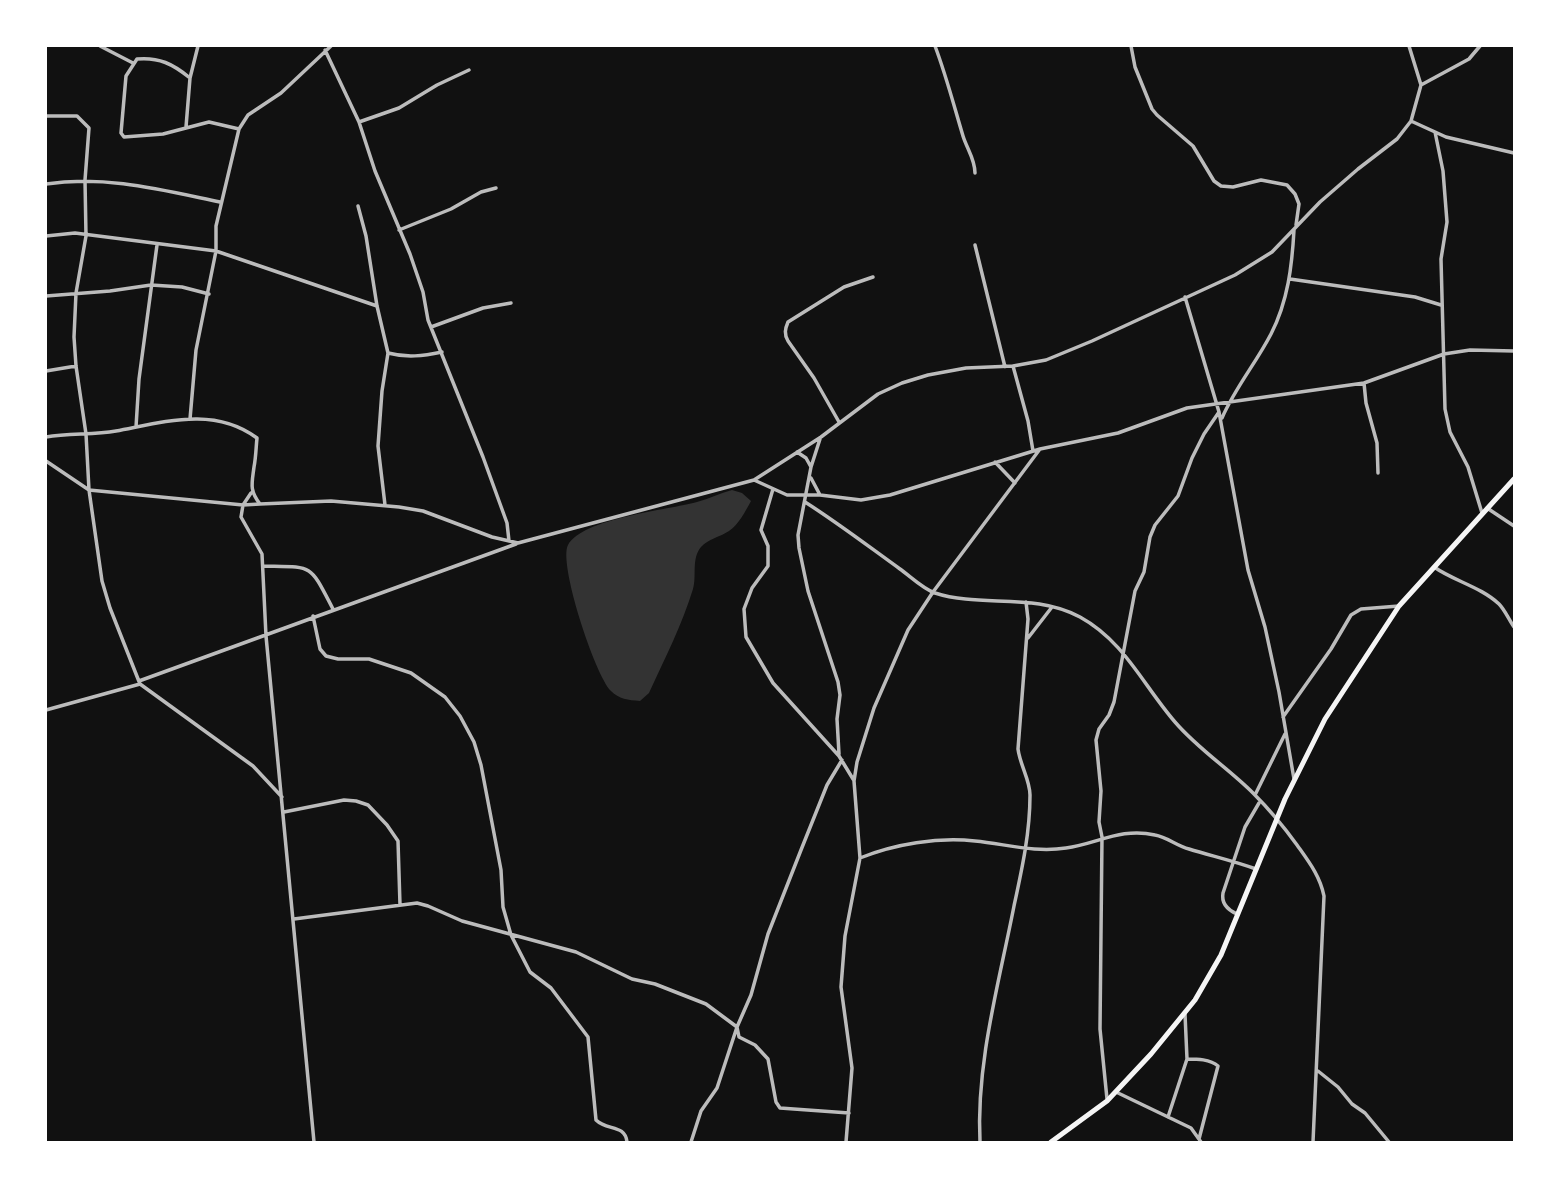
<!DOCTYPE html>
<html>
<head>
<meta charset="utf-8">
<style>
	body { margin:0 }
	#map { position:relative; width:1560px; height:1188px; overflow:hidden; background:#111; font-family:Commissioner,sans-serif }
	canvas { display:block }
	.frame { position:absolute; inset:0; border:47px solid #fff; pointer-events:none }
</style>
</head>
<body>
<div id="map">
<canvas width="1560" height="1188"></canvas>
<div class="frame"></div>
</div>
<script>
const c = document.querySelector('canvas').getContext('2d');
c.lineJoin = 'round';
function fillPath(path, color) { c.fillStyle = color; c.fill(path, 'evenodd'); }
function trace(path, color, width, dash) { c.strokeStyle = color; c.lineWidth = width; c.lineCap = dash ? 'butt' : 'round'; c.setLineDash(dash || []); c.stroke(path); }
fillPath(new Path2D(`
	M732 490 742 493 751 501C745 512 739 524 729 531 720 537 708 539 701 547 691 559 697 576 693 589 682 625 665 658 649 693L640 701C628 700 619 699 611 691 595 675 558 563 568 545 583 518 668 510 697 502 709 499 720 493 732 490Z`), '#333');
trace(new Path2D(`
	M100 46 133 63
	M935 46C946 75 954 106 963 136 967 149 975 159 975 173
	M1131 46 1135 67 1152 109 1157 115 1193 146 1214 181 1221 186 1233 187 1261 180 1287 185 1295 194 1299 204 1296 225
	M325 50 359 122 375 171 410 254 423 292 428 320 483 457 507 523 509 541
	M190 78C173 64 159 57 137 59L126 76 121 133 124 137 163 134 209 122 239 129
	M1421 85 1469 59 1480 46
	M46 116H77L89 128 85 180 86 236 76 293 74 337 76 366 86 434 89 490 102 581 110 608 140 684 253 766 282 797
	M1411 121 1446 137 1514 153
	M359 122 399 108 437 85 469 70
	M186 127 190 78 198 46
	M1435 132 1443 171 1447 222 1441 259 1445 409 1450 432 1468 467 1482 513
	M46 184C105 175 162 190 220 202
	M358 206 366 236 377 306 388 353 382 391 378 446 385 505
	M399 230 451 209 481 192 496 188
	M46 236 75 233 216 251 377 306
	M975 245 1005 367
	M1290 279 1415 297 1441 305
	M46 296 110 291 151 285 182 287 209 294
	M1185 297 1219 412 1248 570 1265 627 1279 692 1294 779
	M431 327 483 308 511 303
	M388 353C407 358 423 356 442 352
	M1013 366 1028 421 1033 451
	M46 371 76 366
	M1364 383 1366 403 1377 443 1378 473
	M1222 418C1235 388 1256 363 1271 334 1288 301 1292 266 1294 230
	M190 419 196 350 216 251V226L239 129 248 115 281 93 331 46
	M839 422 814 378 788 341C784 334 785 329 788 322L844 287 873 277
	M136 427 139 379 157 245
	M46 437C69 433 93 435 116 431 164 422 214 406 257 438 256 447 256 457 254 467 252 483 249 490 260 504L331 501 399 507 423 511 492 537 518 543 754 480 821 437 878 394 902 383 928 375 966 368 1013 366 1046 360 1092 341 1235 275 1272 252 1320 202 1358 169 1397 139 1411 121 1421 85 1409 46
	M820 439 811 467 798 535 799 548 808 591 838 682 840 695 837 719 839 754
	M797 452 806 458 811 467
	M46 461 89 490 243 505 260 504
	M995 462 1015 483
	M811 478 820 495
	M754 480 787 495H820L861 500 890 495 1040 449 1118 433 1187 408 1364 383 1444 354 1470 350 1514 351
	M773 489 761 530 768 546V566L752 588 744 609 746 637 773 683 839 756 853 779
	M251 493 243 505 241 517 262 554 266 636 314 1142
	M805 502C838 523 868 546 900 569 910 576 923 589 935 593 981 608 1034 592 1080 617 1124 641 1143 685 1175 722 1198 749 1228 768 1253 793 1269 809 1284 827 1297 845 1309 862 1320 876 1324 896L1313 1142
	M1487 508 1514 526
	M263 566C314 567 309 563 333 609
	M1434 567C1454 581 1481 587 1499 604 1505 610 1509 620 1514 627
	M313 616 320 649 326 656 338 659H369L411 673 445 697 460 716 474 742 481 765 501 870 503 907 511 935 530 972 551 988 588 1037 596 1120C607 1131 625 1124 627 1142
	M1028 638 1052 607
	M139 681 516 544
	M46 710 140 684
	M1283 717 1331 649 1351 615 1361 609 1399 606
	M1255 795 1285 734
	M284 812 344 800 356 801 368 805 387 825 398 841 400 905
	M860 858C895 844 937 837 975 841 1006 844 1035 853 1066 848 1097 844 1121 827 1155 835 1167 837 1177 846 1189 849 1212 856 1234 861 1256 869
	M1237 914C1228 910 1221 904 1223 893L1245 827 1259 803
	M294 919 417 903 428 906 462 921 576 952 632 979 655 984 706 1004 737 1027 739 1037 755 1045 768 1059 776 1102 780 1108 849 1113
	M1187 1059C1197 1059 1210 1059 1218 1066L1199 1139
	M1318 1071 1338 1087 1352 1104 1365 1113 1389 1142
	M1116 1092 1191 1128 1201 1142
	M1107 1099 1100 1029 1102 837 1099 822 1101 791 1096 740 1099 729 1109 715 1114 702 1135 591 1144 572 1150 537 1155 525 1178 496 1192 458 1204 434 1219 412
	M1168 1117 1187 1059 1185 1014
	M691 1142 701 1111 717 1088 737 1027 751 995 768 934 801 850 827 785 842 760
	M846 1142 852 1068 841 987 845 936 860 858 854 781 857 762 874 708 908 630 933 592 1040 449
	M980 1142C976 1063 999 983 1014 906 1022 869 1030 833 1030 795 1030 780 1020 765 1018 749L1028 619 1026 602`), '#bcbcbc', 3.5);
trace(new Path2D(`
	M1051 1142 1107 1101 1151 1054 1195 1000 1221 955 1285 799 1325 719 1399 606 1514 479`), '#f5f5f5', 5);
</script>
</body>
</html>
